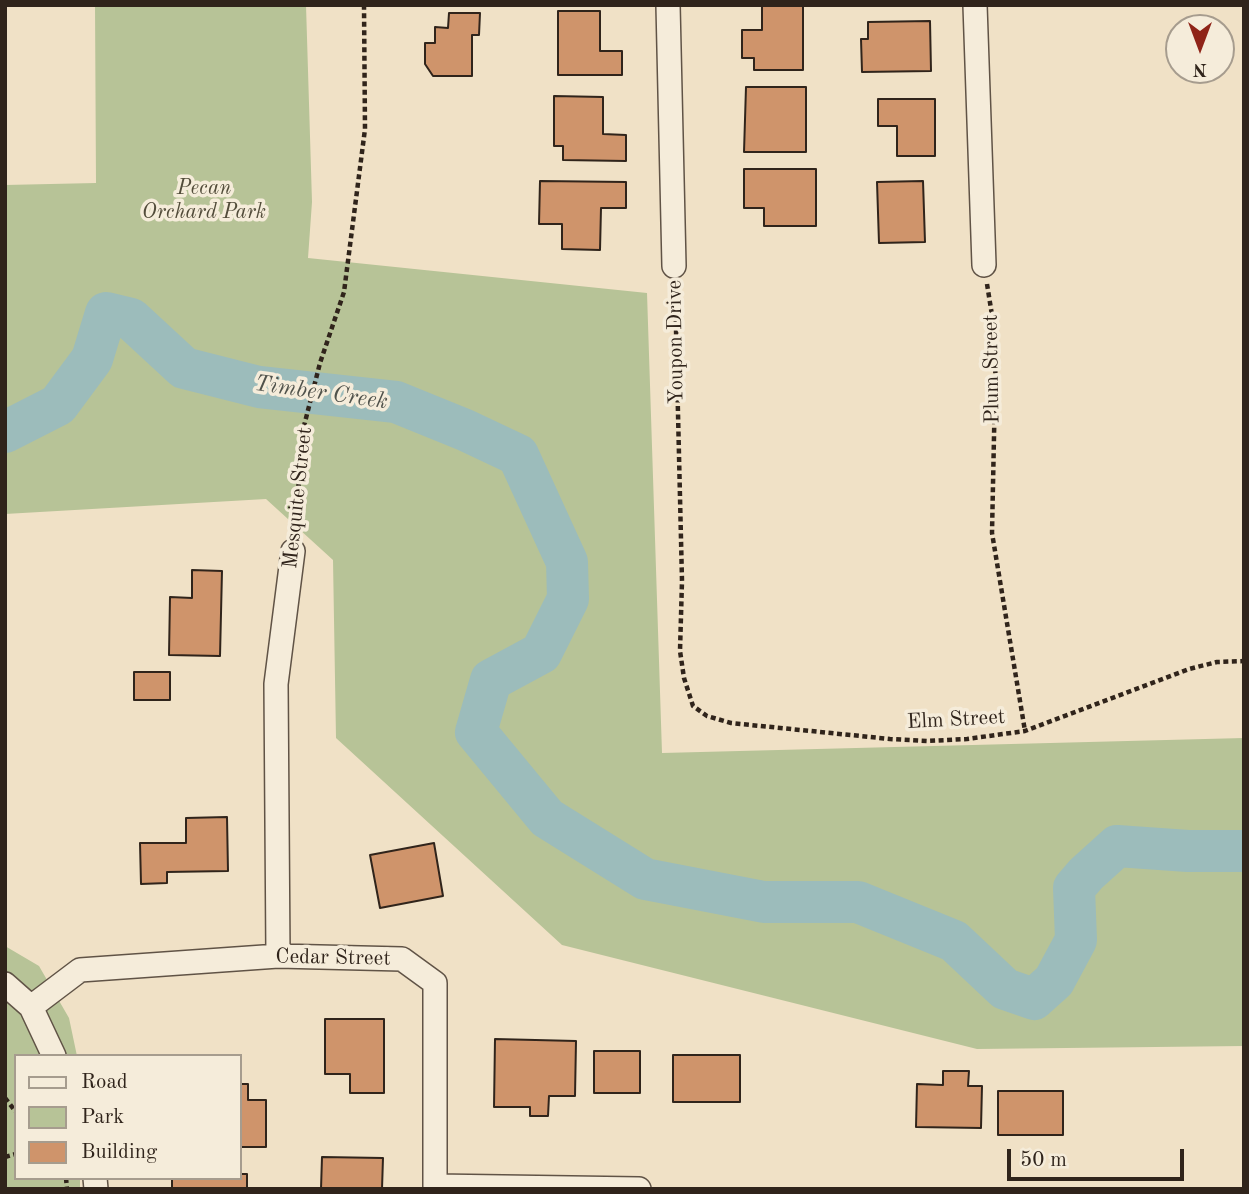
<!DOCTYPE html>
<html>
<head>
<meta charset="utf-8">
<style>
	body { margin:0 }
	#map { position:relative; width:1249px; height:1194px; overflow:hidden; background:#f0e1c6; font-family:"Old Standard TT",serif }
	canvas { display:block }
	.frame { position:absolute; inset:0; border:7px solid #30241b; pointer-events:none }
	.legend { position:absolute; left:14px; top:1054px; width:228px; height:126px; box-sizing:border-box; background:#f5ecda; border:2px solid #a69c8e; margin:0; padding:9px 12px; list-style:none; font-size:21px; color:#30241b }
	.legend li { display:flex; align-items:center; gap:14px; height:35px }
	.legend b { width:35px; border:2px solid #a69c8e }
	.north { position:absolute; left:1165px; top:14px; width:70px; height:70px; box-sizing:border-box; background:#f5ecda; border:2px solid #a69c8e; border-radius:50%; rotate:180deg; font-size:19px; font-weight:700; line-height:28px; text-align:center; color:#30241b }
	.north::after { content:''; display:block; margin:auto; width:24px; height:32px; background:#8f2418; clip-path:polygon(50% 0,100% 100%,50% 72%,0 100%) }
	.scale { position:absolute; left:1007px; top:1149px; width:177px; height:32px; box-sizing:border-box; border:4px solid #30241b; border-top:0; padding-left:9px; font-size:21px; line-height:24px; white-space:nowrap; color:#30241b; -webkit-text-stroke:5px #f5ecda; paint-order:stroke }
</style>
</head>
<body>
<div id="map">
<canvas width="1249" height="1194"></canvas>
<div class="frame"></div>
<ul class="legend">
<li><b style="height:9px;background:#f5ecda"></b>Road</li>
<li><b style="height:19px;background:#b7c397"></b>Park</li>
<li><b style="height:19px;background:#cf946b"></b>Building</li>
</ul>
<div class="north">N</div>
<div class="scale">50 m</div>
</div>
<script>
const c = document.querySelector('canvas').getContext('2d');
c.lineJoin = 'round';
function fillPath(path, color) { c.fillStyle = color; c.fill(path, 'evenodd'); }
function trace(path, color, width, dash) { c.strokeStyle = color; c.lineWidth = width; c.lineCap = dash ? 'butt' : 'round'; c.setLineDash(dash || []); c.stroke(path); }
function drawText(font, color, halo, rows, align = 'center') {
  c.font = font + ' "Old Standard TT",serif'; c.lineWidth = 7; c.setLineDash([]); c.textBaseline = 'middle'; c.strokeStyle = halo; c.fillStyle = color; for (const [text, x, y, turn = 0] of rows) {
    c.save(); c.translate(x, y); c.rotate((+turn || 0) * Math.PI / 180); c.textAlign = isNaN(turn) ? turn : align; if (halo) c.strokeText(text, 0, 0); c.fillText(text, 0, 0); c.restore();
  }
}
fillPath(new Path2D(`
	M95 5H306L312 202 308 258 647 293 662 753 1244 738V1046L977 1049 562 945 336 738 333 560 266 499 5 514V185L96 183Z
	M5 946 39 966 69 1018 77 1056H16V1178H80V1189H5Z`), '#b7c397');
trace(new Path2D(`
	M5 432 58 405 92 359 106 313 131 319 184 368 259 387 396 402 465 430 518 455 567 562 568 599 541 653 491 680 476 732 547 818 645 879 764 902H858L954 941 1005 989 1034 999 1054 981 1076 940 1074 888 1086 874 1117 846 1188 851H1244`), '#9cbcbb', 42);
const building = new Path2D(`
	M762 5H803V70H754V58H742V30H762Z
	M558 11H600V51H622V75H558Z
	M449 13H480L479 35H472V76H433L425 64V43H435V27L448 28Z
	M930 21 931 71 862 72 861 39H868V22Z
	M746 87H806V152H744Z
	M554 96 603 97V134L626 135V161L563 160V146H554Z
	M878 99H935V156H897V126H878Z
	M744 169H816V226H764V208H744Z
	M540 181 626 182V208H601L600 250 562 249V224H539Z
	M923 181 925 242 879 243 877 182Z
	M192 570 222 571 220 656 169 655 170 597 192 598Z
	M134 672H170V700H134Z
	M227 817 228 871 167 872V883L141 884 140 843H186V818Z
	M434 843 443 896 380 908 370 855Z
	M325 1019H384V1093H350V1074H325Z
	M495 1039 576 1041 575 1096H549L548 1116H530V1107H494Z
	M594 1051H640V1093H594Z
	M673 1055H740V1102H673Z
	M943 1071H969L968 1086H982L981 1128 916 1127 917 1084 943 1085Z
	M240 1084H248V1100H266V1147H240Z
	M998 1091H1063V1135H998Z
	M322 1157 383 1158 382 1189H321Z
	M240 1174H247V1189H172V1178H240Z`);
fillPath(building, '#cf946b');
trace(building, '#30241b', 2);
const street = new Path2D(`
	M668 5 674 266
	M975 5 984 265
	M278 956 276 684 293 551
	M5 984 31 1007 54 1056
	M31 1007 80 970 278 956 402 959 435 983V1189
	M95 1178 96 1189
	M435 1186 639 1189`);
trace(street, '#605346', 26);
trace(new Path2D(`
	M987 284 996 340 992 533 1025 731
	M675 287 682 581 680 651 684 678 693 706 707 716 731 723 890 739 927 741 967 739 1025 731 1189 669 1217 662 1244 661
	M295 529 303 430 320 363 344 292 365 129 364 5
	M5 1098 16 1112
	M5 1157 16 1154
	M66 1178 67 1189`), '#30241b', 4.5, [5, 3.5]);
trace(street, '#f5ecda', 23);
drawText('italic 21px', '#524c3a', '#f5ecda', [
	["Pecan",204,188],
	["Orchard Park",204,212]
]);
drawText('21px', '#30241b', '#f5ecda', [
	["Youpon Drive",676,342,-91],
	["Plum Street",992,369,-91],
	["Mesquite Street",298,498,-84],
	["Elm Street",956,720,-3],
	["Cedar Street",333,958,1]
]);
drawText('italic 23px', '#50524b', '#f5ecda', [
	["Timber Creek",321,393,8]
]);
</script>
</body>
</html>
